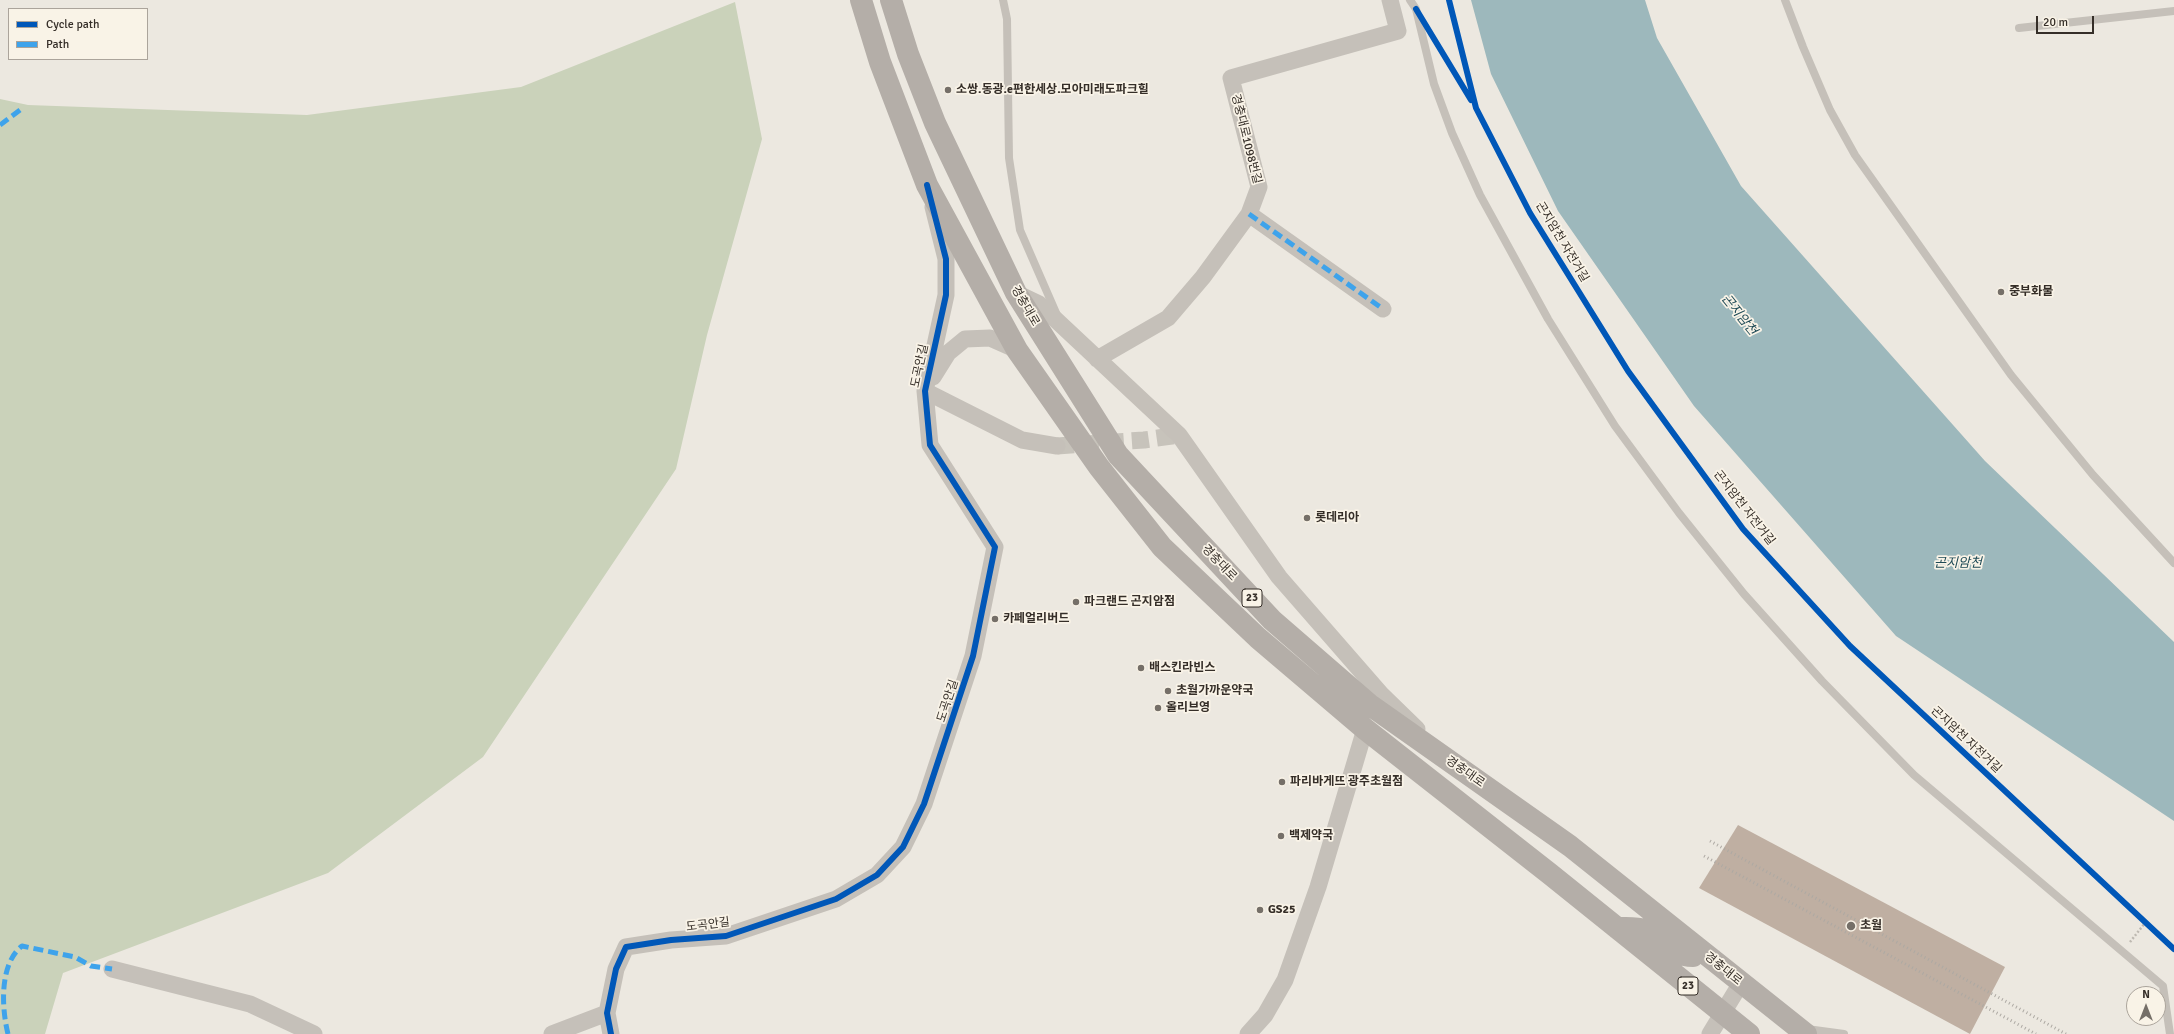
<!DOCTYPE html>
<html>
<head>
<meta charset="utf-8">
<style>
	body { margin:0 }
	#map { position:relative; width:2174px; height:1034px; overflow:hidden; background:#ece8e0; font-family:Signika,sans-serif }
	canvas { display:block }
	.legend { position:absolute; left:8px; top:8px; width:140px; height:52px; box-sizing:border-box; background:#f9f3e7; border:1px solid #aba49b; margin:0; padding:5px 7px; list-style:none; font-size:12px; color:#352e28 }
	.legend li { display:flex; align-items:center; gap:8px; height:20px }
	.legend b { width:20px; border:1px solid #aba49b }
	.north { position:absolute; left:2126px; top:986px; width:40px; height:40px; box-sizing:border-box; background:#f9f3e7; border:1px solid #aba49b; border-radius:50%; rotate:0deg; font-size:11px; font-weight:700; line-height:16px; text-align:center; color:#352e28 }
	.north::after { content:''; display:block; margin:auto; width:14px; height:18px; background:#756f68; clip-path:polygon(50% 0,100% 100%,50% 72%,0 100%) }
	.scale { position:absolute; left:2036px; top:16px; width:58px; height:18px; box-sizing:border-box; border:2px solid #352e28; border-top:0; padding-left:5px; font-size:12px; line-height:14px; white-space:nowrap; color:#352e28; -webkit-text-stroke:3px #f9f3e7; paint-order:stroke }
</style>
</head>
<body>
<div id="map">
<canvas width="2174" height="1034"></canvas>
<ul class="legend">
<li><b style="height:5px;background:#0057b8"></b>Cycle path</li>
<li><b style="height:5px;background:#3ea3eb"></b>Path</li>
</ul>
<div class="north">N</div>
<div class="scale">20 m</div>
</div>
<script>
const c = document.querySelector('canvas').getContext('2d');
c.lineJoin = 'round';
function fillPath(path, color) { c.fillStyle = color; c.fill(path, 'evenodd'); }
function trace(path, color, width, dash) { c.strokeStyle = color; c.lineWidth = width; c.lineCap = dash ? 'butt' : 'round'; c.setLineDash(dash || []); c.stroke(path); }
function drawText(font, color, halo, rows, align = 'center') {
  c.font = font + ' Signika,"Noto Sans KR",sans-serif'; c.lineWidth = 3.5; c.setLineDash([]); c.textBaseline = 'middle'; c.strokeStyle = halo; c.fillStyle = color; for (const [text, x, y, turn = 0] of rows) {
    c.save(); c.translate(x, y); c.rotate((+turn || 0) * Math.PI / 180); c.textAlign = isNaN(turn) ? turn : align; if (halo) c.strokeText(text, 0, 0); c.fillText(text, 0, 0); c.restore();
  }
}
fillPath(new Path2D(`
	M735 2 762 139 707 335 676 469 483 757 328 873 63 973 45 1034H0V99L28 105 307 115 521 87Z`), '#cad2ba');
fillPath(new Path2D(`
	M1471 0H1645L1657 38 1741 186 1985 461 2174 642V821L1896 636 1694 406 1558 211 1491 74Z`), '#9db8bc');
fillPath(new Path2D(`
	M1738 825 2005 967 1970 1034 1699 888Z`), '#bfafa2');
trace(new Path2D(`
	M1057 446 1144 440 1179 435`), '#c7c3bb', 17, [17, 8]);
trace(new Path2D(`
	M2130 942 2145 923`), '#beb9b1', 2.5, [2, 2]);
trace(new Path2D(`
	M1003 0 1007 19 1009 158 1020 230 1057 315
	M1410 0 1416 9 1434 84 1452 133 1480 195 1548 319 1615 426 1679 513 1744 594 1822 681 1914 775 2163 986 2170 1034
	M1785 0 1803 47 1830 110 1855 155 2011 375 2093 475 2174 563
	M2019 28 2174 11
	M1807 1029 1844 1034`), '#c5c0b9', 8);
trace(new Path2D(`
	M1249 214 1383 309
	M1016 293 1039 304 1179 435 1279 577 1381 694 1417 729
	M1097 359 1168 318 1203 277 1249 214 1259 187 1231 78 1398 31 1390 0
	M933 377 948 353 965 339 990 338 1017 350
	M925 391 1022 440 1057 446
	M112 969 250 1004 314 1034
	M552 1034 607 1013
	M611 1034 607 1013 616 969 626 947 671 940 726 936 836 899 877 875 903 847 924 804 973 656 995 547 930 445 925 391 946 295V259L933 207
	M1248 1034 1265 1015 1285 980 1318 887 1365 729
	M1710 1034 1741 983`), '#c5c0b9', 17);
trace(new Path2D(`
	M861 0 880 62 927 185 1017 350 1099 467 1162 547 1258 638 1365 729 1550 874 1749 1034
	M891 0 908 54 935 123 1016 293 1118 455 1272 620 1370 705 1570 846 1806 1034
	M1617 928C1626 928 1636 927 1645 930 1663 937 1672 956 1693 956L1699 950`), '#b4aea8', 22);
trace(new Path2D(`
	M1710 841 2066 1034
	M1704 856 2036 1034`), '#ada9a3', 3, [1, 3]);
trace(new Path2D(`
	M0 125 20 110
	M1249 214 1383 309
	M8 1034C1 1006 0 963 22 946L75 957 91 966 112 969`), '#3ea3eb', 5, [10, 5]);
trace(new Path2D(`
	M1449 0 1476 108 1530 213 1628 371 1743 529 1850 646 2174 949
	M1416 9 1471 100
	M611 1034 607 1013 616 969 626 947 671 940 726 936 836 899 877 875 903 847 924 804 973 656 995 547 930 445 925 391 946 295V259L927 185`), '#0057b8', 6);
for (const [x, y, r, color] of [
	[948,90,4,"#756f68"],
	[2001,292,4,"#756f68"],
	[1307,518,4,"#756f68"],
	[1076,602,4,"#756f68"],
	[995,619,4,"#756f68"],
	[1141,668,4,"#756f68"],
	[1168,691,4,"#756f68"],
	[1158,708,4,"#756f68"],
	[1282,782,4,"#756f68"],
	[1281,836,4,"#756f68"],
	[1260,910,4,"#756f68"],
	[1851,926,5,"#756f68"]
]) { const dot = new Path2D(); dot.arc(x, y, r, 0, 2 * Math.PI); c.fillStyle = color; c.fill(dot); trace(dot, '#f9f3e7', 1.5); }
for (const [x, y, w] of [
	[1252,598,20],
	[1688,986,20]
]) { const box = new Path2D(); box.roundRect(x - w / 2, y - 9, w, 18, 3); c.fillStyle = '#f9f3e7'; c.fill(box); trace(box, '#352e28', 1); }
drawText('bold 11px', '#352e28', null, [
	["23",1252,598],
	["23",1688,986]
]);
drawText('bold 12px', '#352e28', '#f9f3e7', [
	["소쌍.동광.e편한세상.모아미래도파크힐",956,90],
	["중부화물",2009,292],
	["롯데리아",1315,518],
	["파크랜드 곤지암점",1084,602],
	["카페얼리버드",1003,619],
	["배스킨라빈스",1149,668],
	["초월가까운약국",1176,691],
	["올리브영",1166,708],
	["파리바게뜨 광주초월점",1290,782],
	["백제약국",1289,836],
	["GS25",1268,910],
	["초월",1860,926]
], 'left');
drawText('12px', '#352e28', '#f9f3e7', [
	["경충대로1098번길",1246,139,76],
	["곤지암천 자전거길",1562,242,59],
	["경충대로",1025,306,60],
	["도곡안길",920,366,-78],
	["곤지암천 자전거길",1744,508,52],
	["경충대로",1219,563,46],
	["도곡안길",948,701,-72],
	["곤지암천 자전거길",1966,740,43],
	["경충대로",1465,772,35],
	["도곡안길",708,925,-7],
	["경충대로",1723,969,39]
]);
drawText('italic 13px', '#1e4a56', '#f9f3e7', [
	["곤지암천",1739,315,51],
	["곤지암천",1958,564]
]);
</script>
</body>
</html>
